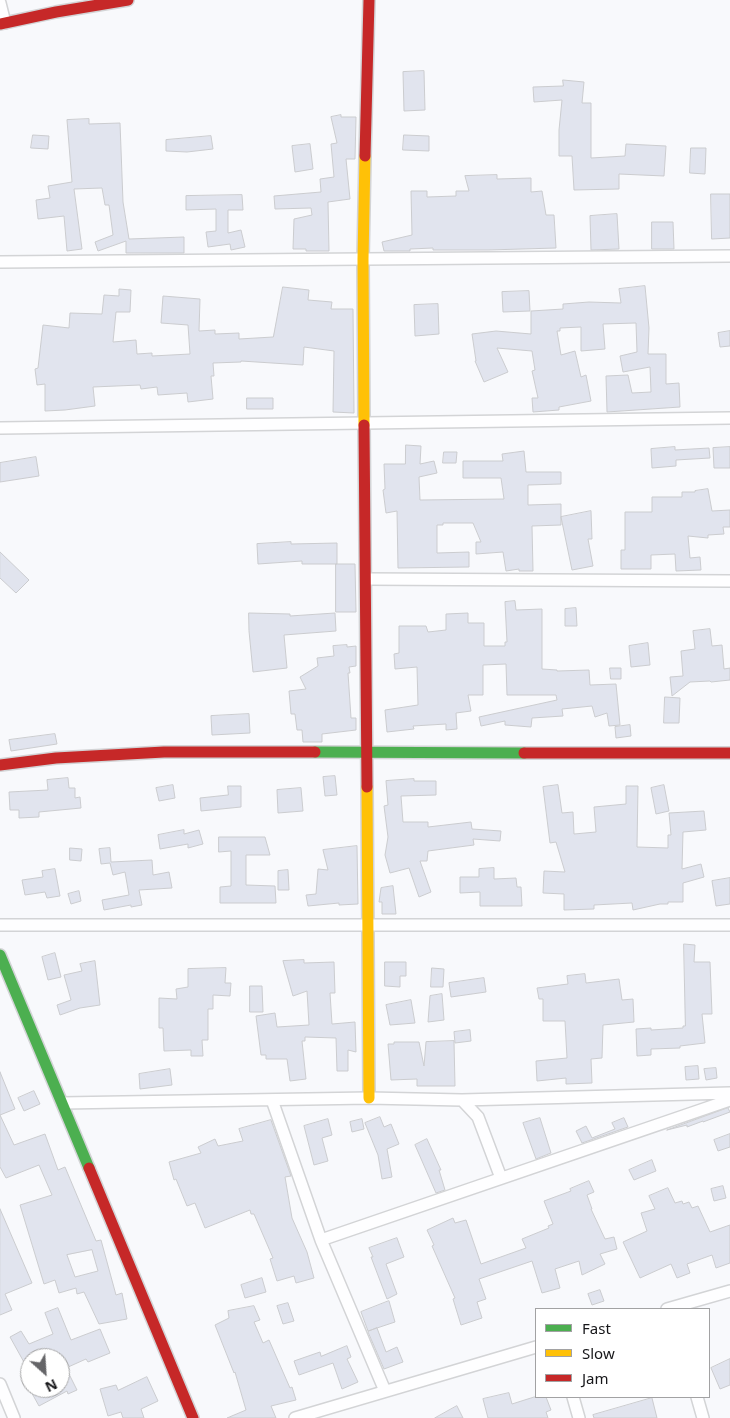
<!DOCTYPE html>
<html>
<head>
<meta charset="utf-8">
<style>
	body { margin:0 }
	#map { position:relative; width:730px; height:1418px; overflow:hidden; background:#f8f9fc; font-family:"Noto Sans",sans-serif }
	canvas { display:block }
	.legend { position:absolute; left:535px; top:1308px; width:175px; height:90px; box-sizing:border-box; background:#fff; border:1px solid #a2a2a3; margin:0; padding:6px 9px; list-style:none; font-size:15px; color:#161619 }
	.legend li { display:flex; align-items:center; gap:10px; height:25px }
	.legend b { width:25px; border:1px solid #a2a2a3 }
	.north { position:absolute; left:20px; top:1348px; width:50px; height:50px; box-sizing:border-box; background:#fff; border:1px solid #a2a2a3; border-radius:50%; rotate:154deg; font-size:14px; font-weight:700; line-height:20px; text-align:center; color:#161619 }
	.north::after { content:''; display:block; margin:auto; width:18px; height:22px; background:#656568; clip-path:polygon(50% 0,100% 100%,50% 72%,0 100%) }
</style>
</head>
<body>
<div id="map">
<canvas width="730" height="1418"></canvas>
<ul class="legend">
<li><b style="height:6px;background:#4caf50"></b>Fast</li>
<li><b style="height:6px;background:#ffc107"></b>Slow</li>
<li><b style="height:6px;background:#c62828"></b>Jam</li>
</ul>
<div class="north">N</div>
</div>
<script>
const c = document.querySelector('canvas').getContext('2d');
c.lineJoin = 'round';
function fillPath(path, color) { c.fillStyle = color; c.fill(path, 'evenodd'); }
function trace(path, color, width, dash) { c.strokeStyle = color; c.lineWidth = width; c.lineCap = dash ? 'butt' : 'round'; c.setLineDash(dash || []); c.stroke(path); }
const building = new Path2D(`
	M424 71 425 110 404 111 403 72Z
	M563 80 584 82 582 103H591V158L625 156 626 144 666 146 664 176 619 174V189L574 190 572 156H559V130L562 100 534 102 533 87 563 86Z
	M341 115V117H356L355 159H346L350 199 328 202 329 251H306V249H293L294 219 312 215 311 208 275 209 274 196 321 192 320 179 334 177 331 144 337 143 331 117Z
	M89 119V124L120 123 123 202 129 239 184 237V253H126V241L98 251 95 242 113 235 109 205H105L102 188 74 189 82 249 67 251 64 216 38 219 36 200 50 198 48 186 72 182 67 120Z
	M33 135 49 136 48 149 31 148Z
	M404 135 429 136V151L403 150Z
	M211 136 213 149 187 152 166 151V140Z
	M310 144 313 169 295 172 292 146Z
	M691 148H706L705 174 690 173Z
	M497 175V179L531 178V192L542 191 546 215H554L556 248 488 250H433V248L410 249V251H384L382 242 412 235 411 191H427V197L456 196V191H469L465 176Z
	M711 194H730V238L712 239Z
	M242 195 243 210H228V233L241 230 245 247 231 250 230 244 208 247 206 232 216 231V209L186 210V196Z
	M617 214 619 249 591 250 590 216Z
	M652 222H673L674 249H652Z
	M645 286 649 328 648 354H666V384L679 383 680 407 607 412 606 376 628 375 632 393 651 392 650 367 623 372 620 356 637 352 636 323 603 324 605 349 581 351V327L560 328V331H557L561 355 575 351 581 377 586 375 591 401 559 407V410L533 412 532 398H538L532 371 535 370 532 351 497 348 508 372 484 382 475 361H476L472 334 496 331 531 334V311L563 309V304L589 302 621 303 619 289Z
	M283 287 309 290 308 300 332 302 331 309H353L354 413 333 412 334 351 304 347 303 365 241 361V362L213 363 214 376H211L213 399 188 402 187 393 158 395 157 387 141 389 140 385 93 387 95 406 65 410 45 411V384L37 385 35 369 38 368 43 325 69 328 70 313 102 314 104 295 119 296V289L131 290 130 312H116L113 342 136 340 137 354 152 353V356L190 354 188 325 161 323 163 296 200 299 199 331 215 330V334L239 333V339L273 337Z
	M529 291 530 311 503 312 502 292Z
	M438 304 439 334 415 336 414 305Z
	M730 331V346L720 347 718 333Z
	M247 398H273V409H247Z
	M406 445 421 446 420 464 434 461 437 473 419 477 420 500 504 499 501 478H463V461H503L502 454 524 451 526 472H561V484L528 485V505L561 504V525L532 526 533 571H519V569L506 571 503 552 476 554V542H481L473 523H443V525H437V553L469 552V567L398 568 397 511 386 513 383 490 385 489 384 464H405Z
	M675 447V450L709 448 710 458 676 460V466L652 468 651 449Z
	M730 447V468H714L713 448Z
	M444 452H457L456 463H443Z
	M36 457 39 476 0 482V463Z
	M708 489 712 511 730 510V527H723L724 534 708 535V538L688 536 690 558 700 557 701 570 676 571 675 554 651 555V569H621V550H625V512H652V497H682V492H695V491Z
	M591 511 592 539H588L593 566 572 570 561 517Z
	M291 542V544L337 543V564H302V561L258 564 257 544Z
	M0 552 29 580 16 593 0 578Z
	M336 564H355L356 612H336Z
	M515 601 516 610 542 609V669L557 670V671L589 670 590 685 616 684 620 725 609 726 607 713 595 717 592 706 562 709 563 716 532 718 531 727 505 725V721L481 726 479 717 557 700 556 695H507L506 664 483 665V695H468L471 711 456 713 457 729 446 730V724L413 726 414 729 387 732 385 710 418 705 417 667 395 669 394 654 399 653V626H426L428 632 446 630V614L468 613V623H484V646H505V642H507L505 602Z
	M576 608 577 626H565V609Z
	M249 613 290 614V616L335 613 336 631 284 635 287 668 253 672 249 631Z
	M710 629 712 646 722 645 724 669 730 668V680L711 682 710 681 690 682 672 696 670 677 683 676 681 651 695 649 693 631Z
	M648 643 650 665 631 667 629 646Z
	M347 645V647L356 646V666L349 667 350 673H348L351 718H356V730L322 734V742H303L302 730H297L295 714H291L289 691 306 689 300 677 318 666 317 658 334 656 333 646Z
	M610 668H621V679H611Z
	M665 697 680 698 679 723H664Z
	M249 714 250 733 212 735 211 716Z
	M630 725 631 736 616 738 615 727Z
	M55 734 57 744 11 751 9 740Z
	M335 776 337 795 325 796 323 777Z
	M68 778 69 788H75V798L80 797 81 808 39 812V817L19 818V810H10L9 792 48 790 47 780Z
	M414 779V781H436V795L401 796 403 822H428V827L471 822 472 829 501 831 500 841 473 839 474 845 428 851 427 861H420L431 892 419 897 409 868 390 873 385 855 388 837 384 806 388 805 386 781Z
	M173 785 175 798 159 801 156 788Z
	M558 785 562 813 573 812 574 834 596 832 594 807 626 804V786H638L637 847 668 848V835H671L669 813 704 811 706 830 683 832 682 869 701 864 704 877 683 883V902H668V904H660L633 910 632 903 594 905V909L564 910V894L543 893 544 871 565 872 556 842 550 843 543 787Z
	M664 785 669 811 656 814 651 788Z
	M228 786H241V807L201 811 200 798 228 795Z
	M301 788 303 811 278 813 277 790Z
	M184 830V834L199 830 203 844 188 848V844L160 849 158 835Z
	M219 837H265L270 855H246V885L275 886 276 903H220V887L231 886V851L219 852Z
	M357 846 358 904 339 905V903L308 906 306 895 316 894 318 869 328 870 323 850Z
	M70 848 82 849 81 861 70 860Z
	M110 848 111 862 152 860 153 875 169 872 172 888 139 890 142 905 131 907V905L104 910 102 900 129 895 125 872 113 875 110 863 101 864 99 849Z
	M494 868V879L516 878 517 887H521L522 906H480V892L460 893V877H479V869Z
	M55 869 60 896 47 898 45 892 25 895 22 880 43 877 42 871Z
	M288 870 289 890H278V871Z
	M730 878V904L716 906 712 881Z
	M393 886 396 914H382V902H379L381 888Z
	M79 891 81 901 71 904 68 894Z
	M684 944 695 945 694 962H710L712 1014H702L705 1043 680 1046V1048L651 1049V1055L637 1056 636 1029 651 1028V1030L683 1028V1026H685Z
	M55 953 61 977 48 980 42 957Z
	M304 960V963L334 962 335 993H330L332 1024 355 1022 356 1052 348 1050V1071H337L336 1038 305 1037V1041H302L306 1079 290 1081 287 1059H266V1055H261L256 1016 275 1013 277 1027 309 1025 307 991 293 996 283 961Z
	M95 961 100 1005 80 1008 60 1015 57 1005 71 1000 64 975 82 971 80 964Z
	M385 962H406V976H400V987L385 986Z
	M226 968 225 983H231L230 996 213 995V1009H208V1040H202L203 1056H191V1050L164 1051 163 1028H159V998L177 999 176 989 188 987V969Z
	M432 968 444 969 443 987H431Z
	M585 974 586 983 619 979 622 1000 633 999 634 1022 603 1025 602 1058 591 1059 592 1083 566 1084V1078L537 1081 536 1061 567 1058 565 1021H543V999H539L537 988 568 984 567 976Z
	M484 978 486 992 451 997 449 983Z
	M250 986H262L263 1012H250Z
	M442 994 444 1020 428 1022 430 996Z
	M411 1000 415 1023 390 1025 386 1005Z
	M470 1030 471 1041 455 1043 454 1032Z
	M454 1041 455 1086H417V1079L391 1080 388 1044H394V1042H419L424 1066 426 1042Z
	M698 1066 699 1079 686 1080 685 1067Z
	M716 1068 717 1078 706 1080 704 1069Z
	M170 1069 172 1085 140 1089 139 1074Z
	M0 1072 15 1109 0 1115 14 1145 45 1134 58 1170 65 1167 96 1241 101 1240 116 1295 122 1293 127 1319 99 1324 84 1292 77 1294 76 1288 59 1293 55 1280 44 1284 20 1205 52 1195 39 1165 6 1178 0 1167ZM92 1250 98 1271 75 1277 67 1255Z
	M34 1091 40 1104 24 1111 18 1098Z
	M728 1108 730 1112 703 1122V1121L687 1127V1125L667 1130Z
	M380 1117 384 1127 391 1124 399 1144 387 1149 392 1177 382 1179 378 1155 365 1123Z
	M540 1118 551 1153 536 1159 523 1123Z
	M624 1118 628 1127 582 1143 576 1131 586 1126 592 1138 615 1129 612 1123Z
	M328 1119 332 1135 322 1138 328 1161 314 1165 304 1126Z
	M362 1119 364 1129 352 1132 350 1122Z
	M271 1120 291 1176 285 1177 292 1218 307 1252 314 1278 296 1283 294 1276 277 1281 270 1259 273 1258 254 1214H251L250 1210 205 1228 195 1203 187 1206 176 1179 174 1180 169 1162 201 1153 198 1147 215 1139 218 1146 243 1141 239 1129Z
	M730 1134V1147L718 1151 714 1140Z
	M427 1139 441 1170H439L445 1190 436 1193 415 1145Z
	M652 1160 656 1171 634 1180 629 1170Z
	M589 1181 594 1192 587 1195 592 1209H591L605 1239 614 1237 617 1249 600 1254 605 1264 582 1275 579 1261 555 1269 560 1288 542 1293 532 1261 479 1279 486 1299 477 1302 482 1318 461 1325 453 1299 455 1298 432 1246 434 1245 427 1230 453 1218 455 1223 466 1220 481 1264 526 1248 522 1239 549 1228 548 1226 553 1224 544 1201 571 1191 570 1189Z
	M723 1186 726 1198 714 1201 711 1189Z
	M668 1188 675 1203 682 1201 683 1204 689 1202 692 1208 698 1206 710 1232 730 1225V1263L716 1268 712 1255 687 1264 690 1273 677 1278 671 1264 640 1278 623 1242 647 1231 641 1213 655 1209 649 1196Z
	M0 1209 32 1283 5 1294 12 1310 0 1315Z
	M397 1238 404 1257 386 1264 397 1294 387 1299 371 1257H373L369 1248Z
	M262 1278 266 1292 245 1298 241 1285Z
	M600 1290 604 1301 592 1305 588 1294Z
	M389 1301 395 1322 368 1331 361 1312Z
	M288 1303 294 1321 283 1324 277 1306Z
	M254 1306 260 1320 254 1322 263 1343 269 1340 290 1388 292 1387 296 1400 271 1406 276 1418H227L246 1410 235 1372 234 1373 215 1325 229 1318 228 1311Z
	M58 1308 71 1340 100 1329 110 1353 88 1362 86 1359 66 1368 77 1390 68 1394 67 1391 39 1406 29 1388H60V1358H30V1373L10 1337 21 1331 29 1344 53 1334 45 1313Z
	M377 1328 386 1352 397 1347 403 1362 384 1369 368 1332Z
	M347 1346 351 1357 347 1359 358 1382 342 1389 333 1363 299 1375 294 1361 320 1352 321 1356Z
	M730 1359V1385L720 1389 711 1368Z
	M147 1377 158 1401 141 1409 144 1418H123L121 1412 108 1416 100 1389 116 1385 118 1390Z
	M509 1393 512 1404 534 1397H546L551 1410 546 1412 548 1418H488L483 1399Z
	M652 1398 657 1418H594L593 1415Z
	M457 1406 463 1418H435Z`);
fillPath(building, '#e1e4ee');
trace(building, '#cbcccf', 1);
const street = new Path2D(`
	M0 3 5 23
	M0 262 730 256
	M0 428 730 418
	M366 579 730 581
	M0 925H730
	M272 1100 321 1240 385 1391
	M462 1100 478 1117 501 1178
	M62 1103 369 1098 462 1100 730 1093
	M321 1240 730 1100
	M667 1309 730 1291
	M0 1384 14 1418
	M573 1397 579 1418
	M697 1397 703 1418
	M295 1418 536 1347`);
const fast = new Path2D(`
	M315 752 524 753
	M0 955 89 1168`);
const slow = new Path2D(`
	M364 425 363 259 365 156
	M367 787 369 1098`);
const jam = new Path2D(`
	M0 24 56 12 128 0
	M365 156 369 0
	M364 425 367 787
	M524 753H730
	M0 765 56 758 164 752H315
	M89 1168 193 1418`);
trace(street, '#d3d4d6', 14);
trace(fast, '#d3d4d6', 14);
trace(slow, '#d3d4d6', 14);
trace(jam, '#d3d4d6', 14);
trace(street, '#fefeff', 11);
trace(fast, '#4caf50', 11);
trace(slow, '#ffc107', 11);
trace(jam, '#c62828', 11);
</script>
</body>
</html>
